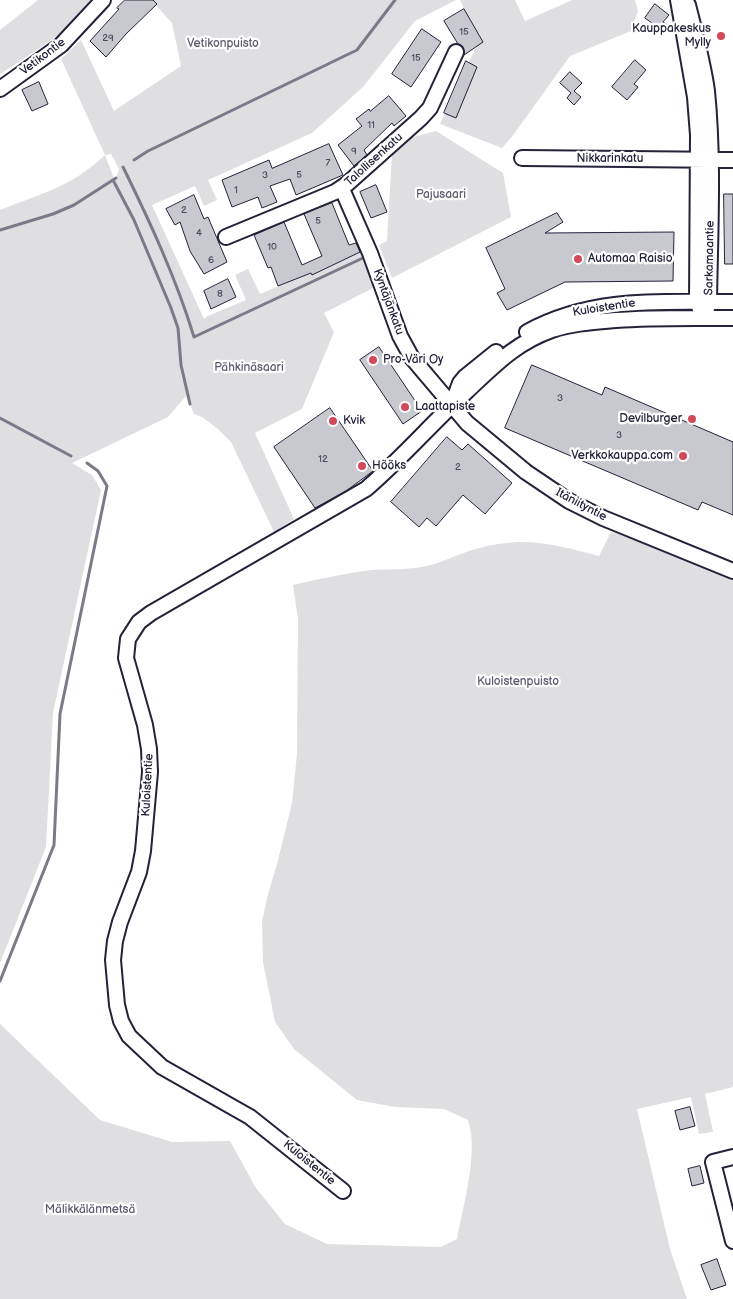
<!DOCTYPE html>
<html>
<head>
<meta charset="utf-8">
<style>
	body { margin:0 }
	canvas { display:block; background:#fff }
</style>
</head>
<body>
<canvas width="733" height="1299"></canvas>
<script>
const c = document.querySelector('canvas').getContext('2d');
c.lineJoin = 'round';
function fillPath(path, color) { c.fillStyle = color; c.fill(path, 'evenodd'); }
function trace(path, color, width, dash) { c.strokeStyle = color; c.lineWidth = width; c.lineCap = dash ? 'butt' : 'round'; c.setLineDash(dash || []); c.stroke(path); }
function drawText(font, color, halo, rows, align = 'center') {
  c.font = font + ' "Balsamiq Sans",sans-serif'; c.lineWidth = 4.5; c.setLineDash([]); c.textBaseline = 'middle'; c.strokeStyle = halo; c.fillStyle = color; for (const [text, x, y, turn = 0] of rows) {
    c.save(); c.translate(x, y); c.rotate((+turn || 0) * Math.PI / 180); c.textAlign = isNaN(turn) ? turn : align; if (halo) c.strokeText(text, 0, 0); c.fillText(text, 0, 0); c.restore();
  }
}
fillPath(new Path2D(`
	M38 0H95C68 31 35 52 0 74V30Z
	M151 0H456L415 21 363 87 312 133 208 180 217 200 204 206 195 186 152 205 204 319 208 316 246 300 235 275 248 269 260 294 363 251 373 288 324 313 334 332 302 409 255 433 294 519 274 532 231 442 218 429 202 417 194 414 186 396 168 417 72 463 92 475 101 490 53 713 46 847 0 963V210C42 193 70 188 105 155L61 59 81 40 114 111 181 66 172 23ZM111 154 119 169 115 181 105 155Z
	M460 0H515L525 21 572 0H635L638 11 631 31 570 56 514 134 502 148 440 124 479 41Z
	M436 131 503 173 511 217 392 278 379 245 387 241 392 154 410 138Z
	M611 532 650 544 733 579V1087L705 1094 713 1132 699 1134 691 1097 637 1109 670 1249 687 1299H0V1024L100 1120 172 1142 230 1141 256 1188 285 1224 327 1244 441 1247 457 1239C463 1206 479 1152 468 1120L444 1109 395 1107 357 1100 294 1049 275 1022 263 962 262 922 267 898 278 860 292 803 297 754 298 619 293 585C319 579 346 573 372 570 389 569 405 570 422 567 441 564 457 554 476 549 523 535 554 544 599 556Z`), '#dfdfe2');
trace(new Path2D(`
	M134 160 148 151 357 50 395 0
	M123 167C150 222 176 278 194 337L365 257
	M113 180 134 220 171 308 178 328 181 365 190 404
	M0 230 53 214 74 205 116 178
	M0 418 71 456
	M0 981 54 845 60 714 107 486 98 471 87 463`), '#7a7a88', 3);
const building = new Path2D(`
	M125 0H153L157 4 126 34 106 57 90 41 119 9 117 8Z
	M655 4 669 15 663 22 669 26 664 32 645 18Z
	M464 9 483 42 464 55 463 47 458 44 444 21Z
	M422 29 441 42 411 87 392 74Z
	M635 60 646 70 634 84 638 87 627 100 612 87Z
	M466 61 477 67 456 118 444 113Z
	M570 72 582 83 574 91 581 97 574 105 567 98 571 93 560 83Z
	M39 82 48 104 32 111 22 90Z
	M389 96 406 116 394 126 392 123 364 150 367 155 354 166 338 145 362 126 356 119 369 109 370 111Z
	M329 144 343 175 296 195 290 179 270 186 277 202 262 208 258 197 232 207 222 180 269 160 272 168Z
	M376 185 387 212 371 218 360 192Z
	M724 194H733V264H725Z
	M194 195 204 219 208 217 227 262 204 274 190 251 180 222 175 225 166 209Z
	M332 203 349 245 356 243 360 252 312 275 311 273 278 286 271 267 268 268 254 235 284 222 302 265 322 256 304 214Z
	M557 213 563 222 545 233 674 232 673 281 565 282 507 310 497 293 505 289 486 248Z
	M228 279 236 297 211 309 204 291Z
	M379 347 422 411 403 424 360 360Z
	M532 365 602 395 605 387 733 442V515L702 502 698 510 505 428Z
	M330 408 373 471 346 491 315 508 274 447Z
	M447 437 462 450 468 444 512 483 485 514 463 495 436 526 427 518 419 527 391 502Z
	M690 1107 695 1126 680 1130 675 1111Z
	M700 1166 704 1183 692 1186 688 1169Z
	M717 1259 726 1285 711 1290 701 1265Z`);
fillPath(building, '#c8c8cf');
trace(building, '#22223b', 1);
const minor = new Path2D(`
	M678 0 695 97 698 135 697 302 704 318
	M685 0 688 5C695 33 703 62 707 91 714 161 710 232 709 302L704 318
	M0 89 61 45 103 0
	M522 158 733 160
	M342 189 370 253 400 336 412 358 467 423 526 472 569 501 603 518 733 571
	M226 237 335 192 347 184 421 118 430 108 456 52
	M527 332C592 296 662 302 733 302
	M453 402 460 383 465 377 496 352
	M733 1157 713 1162 733 1241
	M343 1191 250 1117 162 1067 129 1036 121 1021 117 1005 113 960 115 941 120 922 139 872 143 851 150 772 149 749 145 725 126 658 128 639 139 622 151 613 366 489C402 458 432 423 467 391 494 366 515 343 552 330 573 323 594 322 616 320 655 317 694 318 733 318`);
trace(minor, '#22223b', 18);
trace(minor, '#fff', 14);
for (const [x, y, r, color] of [
	[721,36,5,"#d1495b"],
	[578,259,5,"#d1495b"],
	[373,360,5,"#d1495b"],
	[405,407,5,"#d1495b"],
	[692,419,5,"#d1495b"],
	[333,421,5,"#d1495b"],
	[683,456,5,"#d1495b"],
	[362,466,5,"#d1495b"]
]) { const dot = new Path2D(); dot.arc(x, y, r, 0, 2 * Math.PI); c.fillStyle = color; c.fill(dot); trace(dot, '#fff', 2); }
drawText('10px', '#4c4c60', null, [
	["15",464,32],
	["29",108,38],
	["15",416,58],
	["11",371,125],
	["9",354,151],
	["7",328,163],
	["3",265,175],
	["5",299,175],
	["1",236,190],
	["2",184,210],
	["5",318,221],
	["4",199,233],
	["10",272,247],
	["6",211,260],
	["8",220,294],
	["3",560,398],
	["3",619,435],
	["12",323,459],
	["2",458,467]
]);
drawText('12px', '#22223b', '#fff', [
	["Kauppakeskus",711,29,"right"],
	["Mylly",711,43,"right"],
	["Automaa Raisio",588,259],
	["Pro-Väri Oy",383,360],
	["Laattapiste",415,407],
	["Devilburger",682,419,"right"],
	["Kvik",343,421],
	["Verkkokauppa.com",673,456,"right"],
	["Hööks",372,466]
], 'left');
drawText('12px', '#5b5b6d', '#fff', [
	["Vetikonpuisto",223,44],
	["Pajusaari",441,195],
	["Pähkinäsaari",249,368],
	["Kuloistenpuisto",518,682],
	["Mälikkälänmetsä",90,1210]
]);
drawText('12px', '#22223b', '#fff', [
	["Vetikontie",43,57,-37],
	["Nikkarinkatu",610,159],
	["Talollisenkatu",374,160,-42],
	["Sarkamaantie",710,258,-89],
	["Kyntäjänkatu",388,302,70],
	["Kuloistentie",604,308,-9],
	["Itäniityntie",581,505,28],
	["Kuloistentie",148,785,-87],
	["Kuloistentie",309,1163,39]
]);
</script>
</body>
</html>
